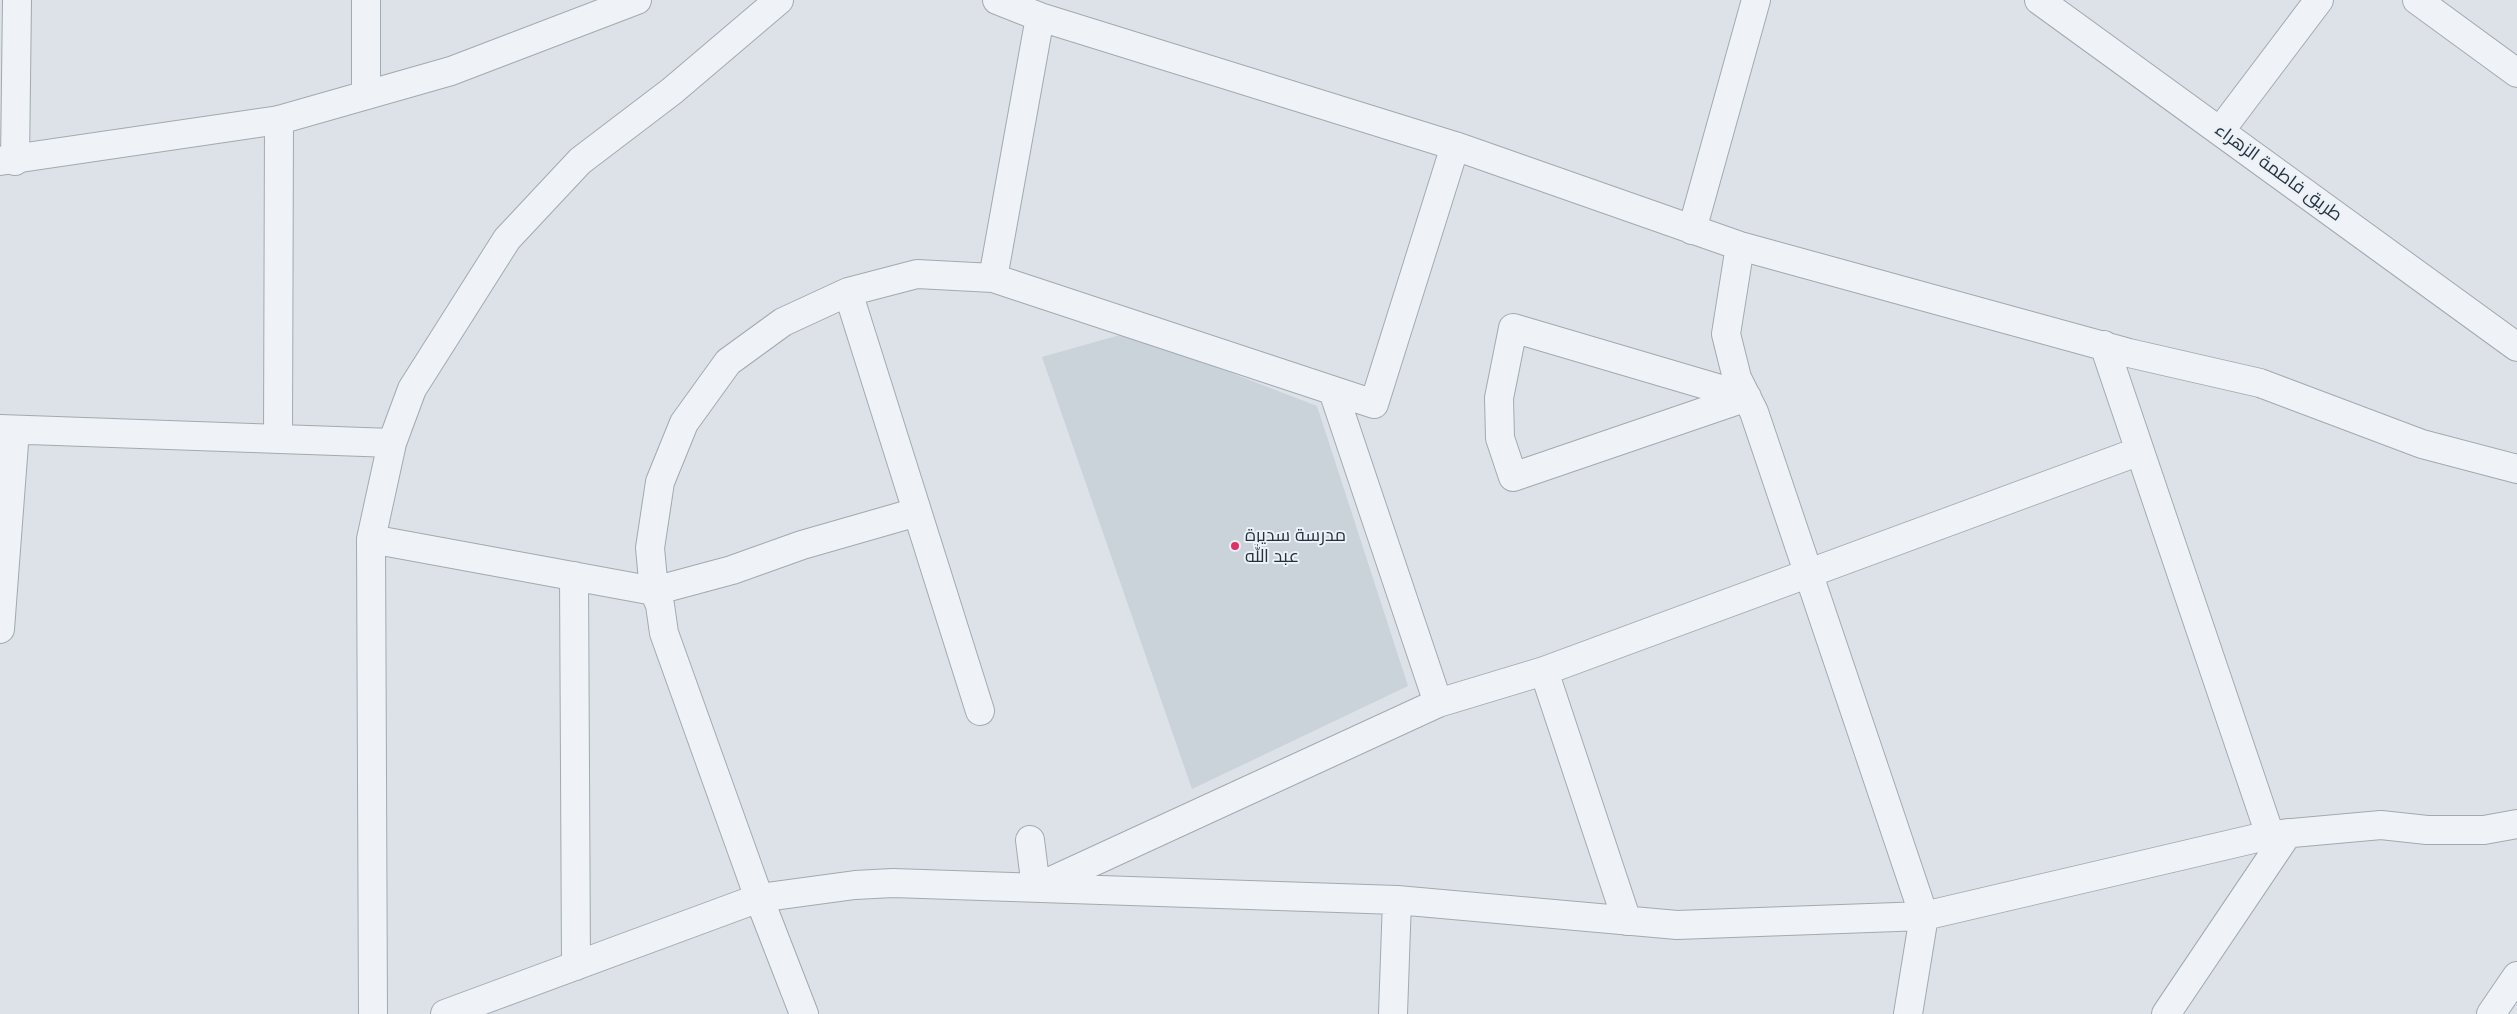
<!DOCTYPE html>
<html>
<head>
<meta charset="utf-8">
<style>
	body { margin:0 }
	canvas { display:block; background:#dce2e8 }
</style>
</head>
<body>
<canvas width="2517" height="1014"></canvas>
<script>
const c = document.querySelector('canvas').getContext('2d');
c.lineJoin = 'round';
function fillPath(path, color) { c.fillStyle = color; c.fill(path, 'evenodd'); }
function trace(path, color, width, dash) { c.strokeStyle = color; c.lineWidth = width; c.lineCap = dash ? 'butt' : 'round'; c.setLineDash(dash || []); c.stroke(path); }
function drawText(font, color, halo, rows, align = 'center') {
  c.font = font + ' "Varela Round",Cairo,sans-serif'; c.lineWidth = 4; c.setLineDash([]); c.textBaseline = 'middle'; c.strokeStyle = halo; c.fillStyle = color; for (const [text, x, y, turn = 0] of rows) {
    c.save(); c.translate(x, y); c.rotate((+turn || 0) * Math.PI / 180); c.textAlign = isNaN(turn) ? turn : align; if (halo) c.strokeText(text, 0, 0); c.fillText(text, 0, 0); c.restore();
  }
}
fillPath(new Path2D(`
	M1127 333 1317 406 1408 686 1192 789 1042 357Z`), '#cad2da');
const minor = new Path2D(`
	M366 0V95
	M997 0 1040 17 1455 146 1740 246 2129 353 2260 383 2422 444 2517 469
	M2039 0 2517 347
	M2417 0 2517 73
	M2220 131 2319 0
	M15 161 17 0
	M1692 230 1756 0
	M1740 246 1726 334 1737 378 1754 412 1924 916 1908 1014
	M993 278 1040 17
	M848 292 980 711
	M1513 328 1747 397 1513 477 1500 438 1499 398Z
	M2104 345 2270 835
	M1333 391 1438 703
	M0 429 392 443
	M278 439 279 120
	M371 539 654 591 732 570 802 545 917 512
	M574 576 576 966
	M0 629 15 430
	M1544 671 1627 921
	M1030 840 1036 888 1438 703 1544 671 2140 451
	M373 1014 371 539 392 443 412 389 507 239 580 161 672 91 779 0
	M445 1014 759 898 855 885 893 883 1397 900 1677 925 1924 916 2270 835 2381 825 2427 830H2484L2517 824
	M804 1014 759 898 664 633 660 605 654 591 650 548 660 482 684 423 728 362 783 322 848 292 917 274 993 278 1374 404 1455 146
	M1393 1014 1397 900
	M2166 1014 2288 833
	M2491 1014 2517 976`);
const tertiary = new Path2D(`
	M0 161 279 120 451 71 637 0`);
trace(minor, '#a1aab2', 30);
trace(tertiary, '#a1aab2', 30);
trace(minor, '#eff2f6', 28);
trace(tertiary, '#eff2f6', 28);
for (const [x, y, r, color] of [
	[1235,546,5,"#dc3266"]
]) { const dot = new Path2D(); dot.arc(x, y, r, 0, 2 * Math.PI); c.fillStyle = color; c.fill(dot); trace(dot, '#ebf1f6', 2); }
drawText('18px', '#243240', '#ebf1f6', [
	["طريق فاطمة الزهراء",2278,173,36]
]);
drawText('18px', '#243240', '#ebf1f6', [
	["مدرسة سديرة",1245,536],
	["عبد الله",1245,557]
], 'left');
</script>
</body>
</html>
